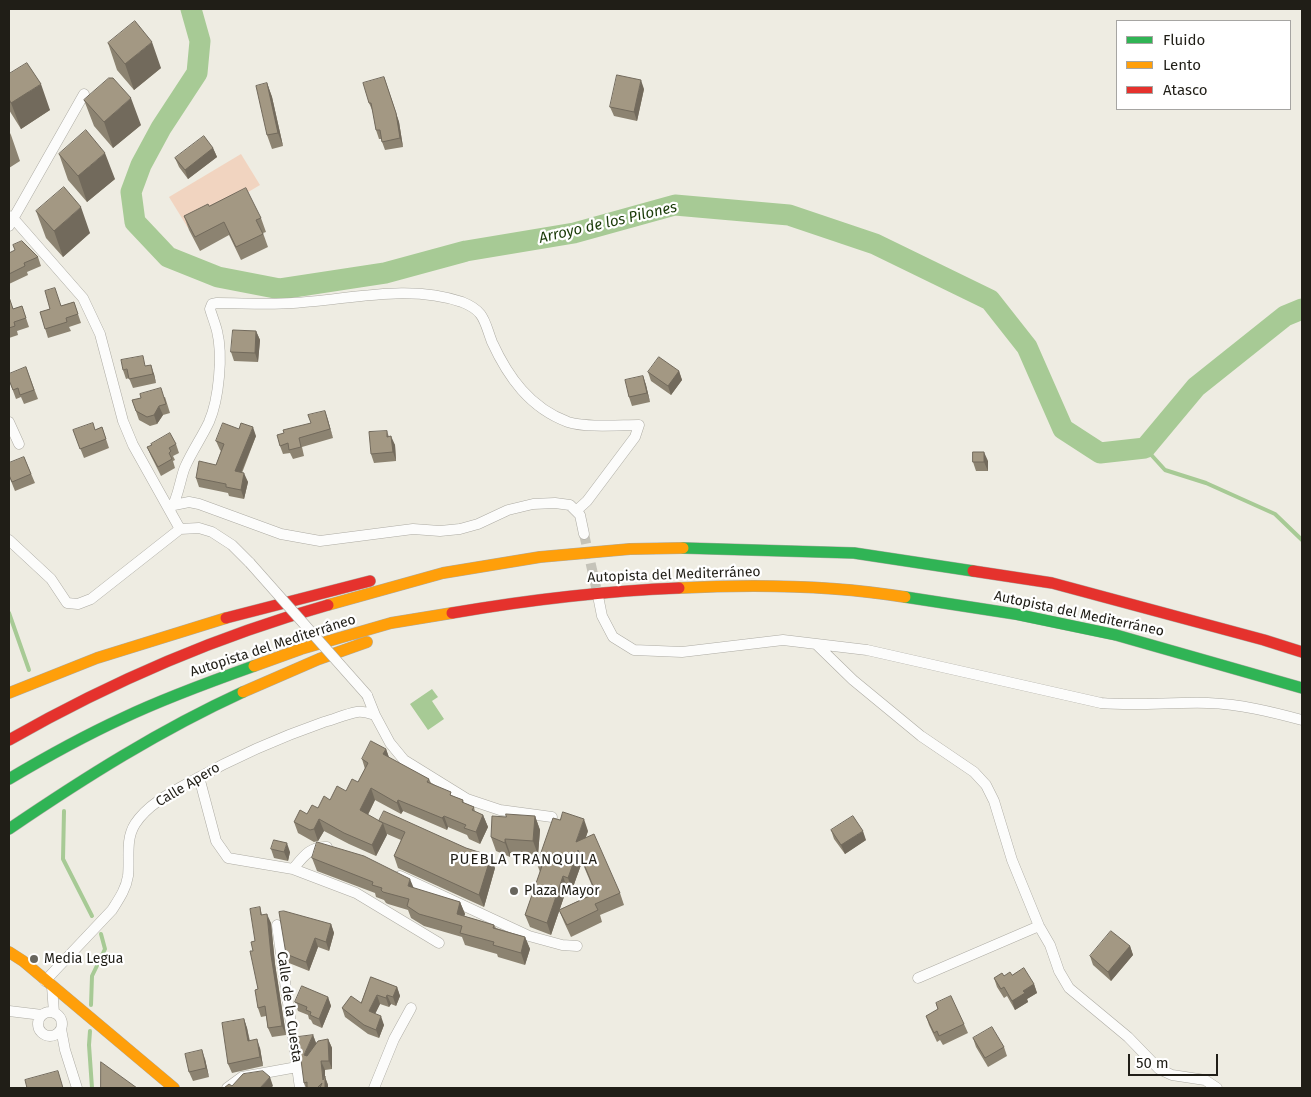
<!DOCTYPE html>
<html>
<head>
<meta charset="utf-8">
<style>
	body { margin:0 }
	#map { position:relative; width:1311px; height:1097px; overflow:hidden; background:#eeece2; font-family:"Fira Sans",sans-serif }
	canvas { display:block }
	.frame { position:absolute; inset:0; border:10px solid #201e17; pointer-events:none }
	.legend { position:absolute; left:1116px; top:20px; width:175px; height:90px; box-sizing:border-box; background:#fff; border:1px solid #a6a5a2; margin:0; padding:6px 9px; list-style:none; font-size:15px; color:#201e17 }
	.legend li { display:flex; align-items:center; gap:10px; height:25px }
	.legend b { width:25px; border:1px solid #a6a5a2 }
	.scale { position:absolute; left:1128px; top:1054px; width:90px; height:22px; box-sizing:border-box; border:2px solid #201e17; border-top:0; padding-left:6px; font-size:15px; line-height:18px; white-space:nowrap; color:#201e17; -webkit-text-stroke:4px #fff; paint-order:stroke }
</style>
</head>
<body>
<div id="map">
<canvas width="1311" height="1097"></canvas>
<div class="frame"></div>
<ul class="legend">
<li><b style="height:6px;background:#30b455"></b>Fluido</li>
<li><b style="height:6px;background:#ff9f0a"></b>Lento</li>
<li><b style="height:6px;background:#e5322d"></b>Atasco</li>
</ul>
<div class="scale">50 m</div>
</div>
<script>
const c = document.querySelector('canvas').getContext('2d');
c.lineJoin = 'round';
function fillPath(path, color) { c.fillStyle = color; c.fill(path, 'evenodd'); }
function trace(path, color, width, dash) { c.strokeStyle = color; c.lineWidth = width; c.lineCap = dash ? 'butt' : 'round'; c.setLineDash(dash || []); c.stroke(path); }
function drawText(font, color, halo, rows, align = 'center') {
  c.font = font + ' "Fira Sans",sans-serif'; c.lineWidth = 4.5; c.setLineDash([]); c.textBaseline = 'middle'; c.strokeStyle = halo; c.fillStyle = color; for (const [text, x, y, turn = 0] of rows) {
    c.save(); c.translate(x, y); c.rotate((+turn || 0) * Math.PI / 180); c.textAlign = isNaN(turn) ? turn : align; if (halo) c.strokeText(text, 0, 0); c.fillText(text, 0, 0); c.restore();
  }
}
fillPath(new Path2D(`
	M241 154 260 185 188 228 169 197Z`), '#f1d4c0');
fillPath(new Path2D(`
	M432 689 438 697 432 701 444 719 428 730 410 704Z`), '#a7ca95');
trace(new Path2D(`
	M1145 448 1165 470 1206 483 1275 514 1302 540
	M9 613 29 670
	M64 811 63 859 92 916
	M91 1005 92 976 105 949 101 934
	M90 1031 89 1045 92 1088`), '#a7ca95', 4);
trace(new Path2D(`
	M191 9 200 41 197 73 161 128 141 165 131 192 135 222 168 257 218 277 280 289 385 273 466 251 574 233 675 205 789 215 875 244 990 300 1027 347 1063 429 1100 453 1145 448 1196 387 1285 316 1302 309`), '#a7ca95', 21);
trace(new Path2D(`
	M584 534 598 596`), '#c5c3b9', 10, [10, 5]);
const street = new Path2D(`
	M9 216 13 218 83 298 100 334 123 421 133 445 180 529
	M9 226 84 94
	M9 422 19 444
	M174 505 189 502 199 504 281 534 320 541 413 529 440 531 460 529 478 524 508 510 533 504 555 503 570 505 580 515 584 534
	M170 510C178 500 180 479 185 467 192 451 202 437 209 422 219 399 223 355 217 331 215 323 212 316 210 309L212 304 217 303C242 303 268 305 293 303 348 300 408 283 462 302 485 311 484 321 492 342 508 377 530 408 568 422 586 428 620 425 639 425L635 437 587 501 576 511
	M9 540 51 579 67 603 78 604 91 599 180 529 199 528 212 532 232 545 250 563
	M598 596 602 616 613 637 634 650 682 652 783 640 867 650 1101 703C1137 706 1172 702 1208 703 1240 704 1272 712 1302 720
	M816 644 853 680 921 736 974 772 986 785 994 801 1012 860 1039 926 1050 945 1059 971 1069 988 1128 1037 1159 1069 1172 1075 1205 1080 1217 1088
	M375 715 390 743 404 760 467 799 500 810 552 817
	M199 777 216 841 228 858 293 869 356 893 439 943
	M293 869C303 857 310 846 327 847
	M400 876 529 936 562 945 577 946
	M277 925 300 1088
	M918 978 1039 926
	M45 981 112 910C119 899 126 889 128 876 130 859 125 840 135 824 148 804 172 792 192 781 235 757 278 738 324 722 335 719 346 714 357 712 363 711 369 713 375 715L367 695
	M52 986 54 1013
	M9 1011 42 1015
	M38 1024a12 12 0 1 1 24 0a12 12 0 1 1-24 0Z
	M61 1029 65 1050 77 1088
	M227 1088 242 1077 297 1067
	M374 1088 394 1039 411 1008`);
const fast = new Path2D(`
	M683 548 854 553 973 571
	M905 597 1015 614 1116 635 1302 688
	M9 779C46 757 84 736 123 718 165 698 209 682 254 666
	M9 829C84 778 160 730 243 692`);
const slow = new Path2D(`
	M679 588C753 584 831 585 905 597
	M328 605 443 573 540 557 630 549 683 548
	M254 666 301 649 391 623 452 613
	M243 692 319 659 367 642
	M9 693 97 658 226 618
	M9 952 23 961 174 1088`);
const jam = new Path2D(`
	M973 571 1052 583 1264 640 1302 652
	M452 613C528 600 603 591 679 588
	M226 618 370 581
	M9 740C109 683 217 636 328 605`);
trace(street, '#adaba3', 11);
trace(fast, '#adaba3', 12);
trace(slow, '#adaba3', 12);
trace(jam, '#adaba3', 12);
trace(street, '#fcfcfb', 10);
trace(fast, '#30b455', 11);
trace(slow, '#ff9f0a', 11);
trace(jam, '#e5322d', 11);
const streetBridge = new Path2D(`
	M250 563 367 695`);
trace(streetBridge, '#adaba3', 11, []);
trace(streetBridge, '#fcfcfb', 10);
fillPath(new Path2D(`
	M108 43 161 68 134 90 117 70Z
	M9 74 50 110 21 129 9 110Z
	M384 77 399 122 403 147 385 150 381 139H379L376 130 373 112 369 103Z
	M267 83 272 97 283 146 272 149 267 135Z
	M644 89 637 121 614 116 610 107Z
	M84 100 141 125 113 148 94 126Z
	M9 131 11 135 20 161 9 168Z
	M213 148 217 157 188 179 179 167 175 158Z
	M59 154 115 179 87 202 68 180Z
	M209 206 261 218 266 232 263 233 268 247 241 260 229 235 200 251 189 230 184 216Z
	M36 211 90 233 63 257 46 238Z
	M9 253 38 257 41 266 27 272 28 275 9 284Z
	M9 297 13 309 22 306 29 327 17 331 18 335 9 338Z
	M74 302 81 323 69 327 71 331 48 338 40 312Z
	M256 331 260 340 258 362 234 361 231 352Z
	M146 366 154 374 156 383 133 388 129 378 126 379 123 370Z
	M26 367 38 399 24 404 21 397 16 399 9 380Z
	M679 371 682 380 671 395 651 381 648 372Z
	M643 376 646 385 650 402 632 406 629 397Z
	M165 397 170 413 163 415 157 424 150 426 139 420 132 400Z
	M325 411 333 438 302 447 304 456 293 459 290 453 283 454 280 446 284 433 311 423Z
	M102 427 109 448 84 458 73 430H95Z
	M387 431 389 437 395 445 396 461 374 463 371 454Z
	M256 436 242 473 248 482 244 499 229 496 228 493 199 487 196 478 216 465 221 451 220 450 216 441Z
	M176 444 179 453 173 456 175 460 173 461 175 468 161 476 151 456 147 447Z
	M24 457 35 483 15 491 9 476Z
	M988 461V471H976L973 462Z
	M386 749 389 758 429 779 431 783 453 796 463 800 464 803 474 807 475 812 483 815 488 827 480 844 469 839 467 835 448 827 447 830 403 811 401 814 375 800 368 815 379 821 495 868 484 907 398 868 394 856 401 840 387 834 376 856 349 844 324 831 318 841 314 842 298 833 294 822 318 808 330 800 346 791 358 782 365 769 362 759Z
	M535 816 540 830 538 855 510 853V857L496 851 491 837 506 817Z
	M831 830 866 840 845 854 834 839Z
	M588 831 586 837 620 893 624 905 600 915 602 922 571 937 564 922 559 910 595 893 582 862 572 890 567 888 551 935 530 927 525 915 540 872 537 864Z
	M271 849 290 852 288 861 274 858Z
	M312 858 460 902 465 914 464 916 494 925 496 928 525 937 530 949 525 965 498 957 497 954 465 945 462 937 424 926 411 918 408 910 388 904 386 903 384 900 376 897 375 893 317 871Z
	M260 907 262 915 271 923 275 964 286 1035 272 1037 268 1028 266 1016 261 1017 258 1008V989L253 951 255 941Z
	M331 924 334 933 329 951 318 947 309 971 289 963 286 954Z
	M1130 946 1133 955 1111 981 1093 965 1090 956Z
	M1012 975 1034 984 1037 993 1027 999 1028 1002 1015 1010 1007 996 1004 998 997 987 994 978Z
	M371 977 397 987 400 996 396 1006 391 1004 389 1007 380 1004 375 1014 384 1025 379 1038 368 1034 345 1017 342 1008 361 1003Z
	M328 997 331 1006 322 1028 313 1024 311 1020 309 1019 308 1015 298 1011 295 1002Z
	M936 1003 964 1024 968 1033 943 1045 940 1040 937 1042 929 1025 926 1016 938 1010Z
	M244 1019 247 1028 250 1041 260 1048 263 1066 232 1073 228 1064Z
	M313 1035 316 1043 328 1039 332 1048V1069L325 1070V1077L328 1085V1088H306L304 1083Z
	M973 1038 1004 1047 1007 1056 988 1067 976 1047Z
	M205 1059 209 1077 193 1081 189 1072Z`), '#8c8371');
fillPath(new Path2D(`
	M152 42 161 68 134 90 125 64Z
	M384 77 399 122 403 147 400 138Z
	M641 80 644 89 637 121 634 112Z
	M267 83 272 97 283 146 278 133Z
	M41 84 50 110 21 129 11 103Z
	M131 98 141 125 113 148 104 122Z
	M213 148 217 157 188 179 185 170Z
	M105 153 115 179 87 202 78 176Z
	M81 207 90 233 63 257 54 231Z
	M256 331 260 340 258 362 255 353Z
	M151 365 154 374 156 383 153 374Z
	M679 371 682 380 671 395 668 386Z
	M643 376 646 385 650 402 647 393Z
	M159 406 163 415 157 424 154 415Z
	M325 411 328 420 333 438 330 429Z
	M253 427 256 436 238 480 235 471Z
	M391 436 395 445 396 461 393 452Z
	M984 452 988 461V471L984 462Z
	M244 473 248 482 244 499 241 490Z
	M386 749 390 760 383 754Z
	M371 788 375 800 364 822 360 810Z
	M398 800 403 811 401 814 397 803Z
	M483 815 488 827 480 844 476 832Z
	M444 816 448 827 447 830 442 818Z
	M535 816 540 830 538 855 533 841Z
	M319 819 324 831 318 841 314 829Z
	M584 819 588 831 580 853 576 842Z
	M383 823 387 835 376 856 372 845Z
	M863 831 866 840 845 854 841 845Z
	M505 839 510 853V857L505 843Z
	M287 843 290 852 288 861 284 852Z
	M578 850 582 862 572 890 568 878Z
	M491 856 495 868 484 907 479 895Z
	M563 876 567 888 551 935 547 923Z
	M410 879 415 891 408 886Z
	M460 902 465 914 461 926 457 914Z
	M267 914 271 923 275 964 286 1035 282 1026 271 955Z
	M331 924 334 933 329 951 326 942Z
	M525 937 530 949 525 965 521 953Z
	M315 938 318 947 309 971 306 962Z
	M1130 946 1133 955 1111 981 1108 972Z
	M1034 984 1037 993 1027 999 1028 1002 1015 1010 1012 1001 1023 991Z
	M397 987 400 996 396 1006 393 997Z
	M377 995 380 1004 372 1020 369 1011Z
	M387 995 391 1004 389 1007 386 998Z
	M328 997 331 1006 322 1028 319 1019Z
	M381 1016 384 1025 379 1038 376 1030Z
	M244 1019 247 1028 251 1050 248 1041Z
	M313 1035 316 1043 308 1064 304 1055Z
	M257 1039 260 1048 263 1066 260 1057Z
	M328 1039 332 1048V1069L329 1061Z
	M202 1050 205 1059 209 1077 206 1068Z
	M321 1061 325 1070V1077L328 1085V1088H325Z
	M270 1077 273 1086 271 1088H260Z`), '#726a5c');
const building = new Path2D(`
	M135 21 152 42 125 64 108 43Z
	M27 63 41 84 11 103 9 99V74Z
	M617 75 641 80 634 112 610 107Z
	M384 77 396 113 400 138 382 142 380 130H376L371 103H369L363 83Z
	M109 78H113L131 98 104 122 84 100Z
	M267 83 278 133 267 135 256 86Z
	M86 130 105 153 78 176 59 154Z
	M204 136 213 148 185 170 175 158Z
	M64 187 81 207 54 231 36 211Z
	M246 188 261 218 256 220 263 234 236 247 224 222 195 237 184 216 208 204 209 206Z
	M22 241 38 257 24 263 25 266 9 274V253L15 250 13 245Z
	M55 288 61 306 74 302 78 314 66 318 67 322 45 329 40 312 50 309 45 291Z
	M9 297 13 309 22 306 26 318 14 322 15 326 9 328Z
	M233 330 256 331 255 353 231 352Z
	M143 356 145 366 151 365 153 374 129 379 127 369 123 370 121 360Z
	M659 357 679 371 668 386 648 372Z
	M26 367 34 390 20 395 18 388 13 390 9 380V374Z
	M643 376 647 393 629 397 625 380Z
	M161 388 166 404 159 406 154 415 147 417 136 411 132 400 141 398 140 394Z
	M325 411 330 429 299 438 301 447 289 450 288 443 280 446 277 435 284 433 283 430 311 423 308 415Z
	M93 423 95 430 102 427 106 439 80 449 73 430Z
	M223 423 239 429 241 423 253 427 235 471 244 473 241 490 226 487V484L196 478 199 461 216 465 224 444 216 441Z
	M387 431V437L391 436 393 452 371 454 369 432Z
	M170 433 176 444 169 448 171 451 169 453 172 459 158 467 147 447 152 445 151 444Z
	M973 452H984V462H973Z
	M24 457 31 474 12 482 9 475V463Z
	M371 741 386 749 383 754 429 779 427 782 451 792 450 795 463 800 462 802 474 807 472 810 483 815 476 832 464 828 466 825 444 816 442 818 398 800 397 803 371 788 360 810 383 823 372 845 344 833 319 819 314 829 310 830 294 822 300 810 307 814 312 805 318 808 324 796 330 800 337 786 346 791 352 779 358 782 368 763 362 759Z
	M384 811 466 848 491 856 479 895 394 856 405 832 379 821Z
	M563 812 584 819 576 842 594 834 620 893 595 904 598 910 567 925 559 910 596 893 578 850 568 878 563 876 547 923 525 915 542 866 537 864 553 818 560 820Z
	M506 814 535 816 533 841 505 839V843L491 837 492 816 506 817Z
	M853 816 863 831 841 845 831 830Z
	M274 840 287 843 284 852 271 849Z
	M317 842 364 856 410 879 408 886 460 902 457 914 494 925 493 928 525 937 521 953 493 945 494 942 460 933 462 926 419 914 407 906 409 899 383 892 381 890 382 888 372 885 373 882 312 858Z
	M260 907 261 915 267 914 271 955 282 1026 268 1028 265 1006 258 1008 255 990 258 989 250 951H253L251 942 255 941 250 909Z
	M284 911 331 924 326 942 315 938 306 962 286 954 279 912Z
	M1111 931 1130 946 1108 972 1090 956Z
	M1024 968 1034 984 1023 991 1025 993 1012 1001 1004 987 1001 989 994 978 1002 973 1004 976 1010 972 1012 975Z
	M371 977 397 987 393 997 387 995 386 998 377 995 369 1011 381 1016 376 1030 364 1025 342 1008 351 996 361 1003Z
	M302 986 328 997 319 1019 310 1015 311 1012 306 1010 307 1007 295 1002Z
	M951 996 964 1024 939 1036 937 1031 934 1033 926 1016 938 1009 936 1003Z
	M244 1019 248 1041 257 1039 260 1057 228 1064 222 1023Z
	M992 1027 1004 1047 985 1058 973 1038Z
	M313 1035 304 1055 307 1056 318 1041 328 1039 329 1061H321L323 1080 325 1076V1088H320L322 1083 317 1088H307V1082L304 1083 298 1037Z
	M202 1050 206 1068 189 1072 185 1054Z
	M101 1062 137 1088H101Z
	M58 1071 63 1088H27L25 1080Z
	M263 1071 270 1077 260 1088H224L229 1084 232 1086 243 1074Z`);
fillPath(building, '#a39883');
trace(building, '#726a5c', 1);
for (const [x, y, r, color] of [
	[514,891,5,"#68665e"],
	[34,959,5,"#68665e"]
]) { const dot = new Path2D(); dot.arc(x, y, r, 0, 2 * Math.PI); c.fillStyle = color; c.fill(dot); trace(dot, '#fff', 2); }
drawText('14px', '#201e17', '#fff', [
	["Autopista del Mediterráneo",674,575,-2],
	["Autopista del Mediterráneo",1079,614,12],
	["Autopista del Mediterráneo",273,646,-18],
	["Calle Apero",188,785,-31],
	["Calle de la Cuesta",289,1007,82]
]);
drawText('14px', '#201e17', '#fff', [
	["Plaza Mayor",524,891],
	["Media Legua",44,959]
], 'left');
drawText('italic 15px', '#1a3b08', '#fff', [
	["Arroyo de los Pilones",608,223,-13]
]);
c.letterSpacing = '1px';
drawText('15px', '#201e17', '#fff', [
	["PUEBLA TRANQUILA",524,860]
]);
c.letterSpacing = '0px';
</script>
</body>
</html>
